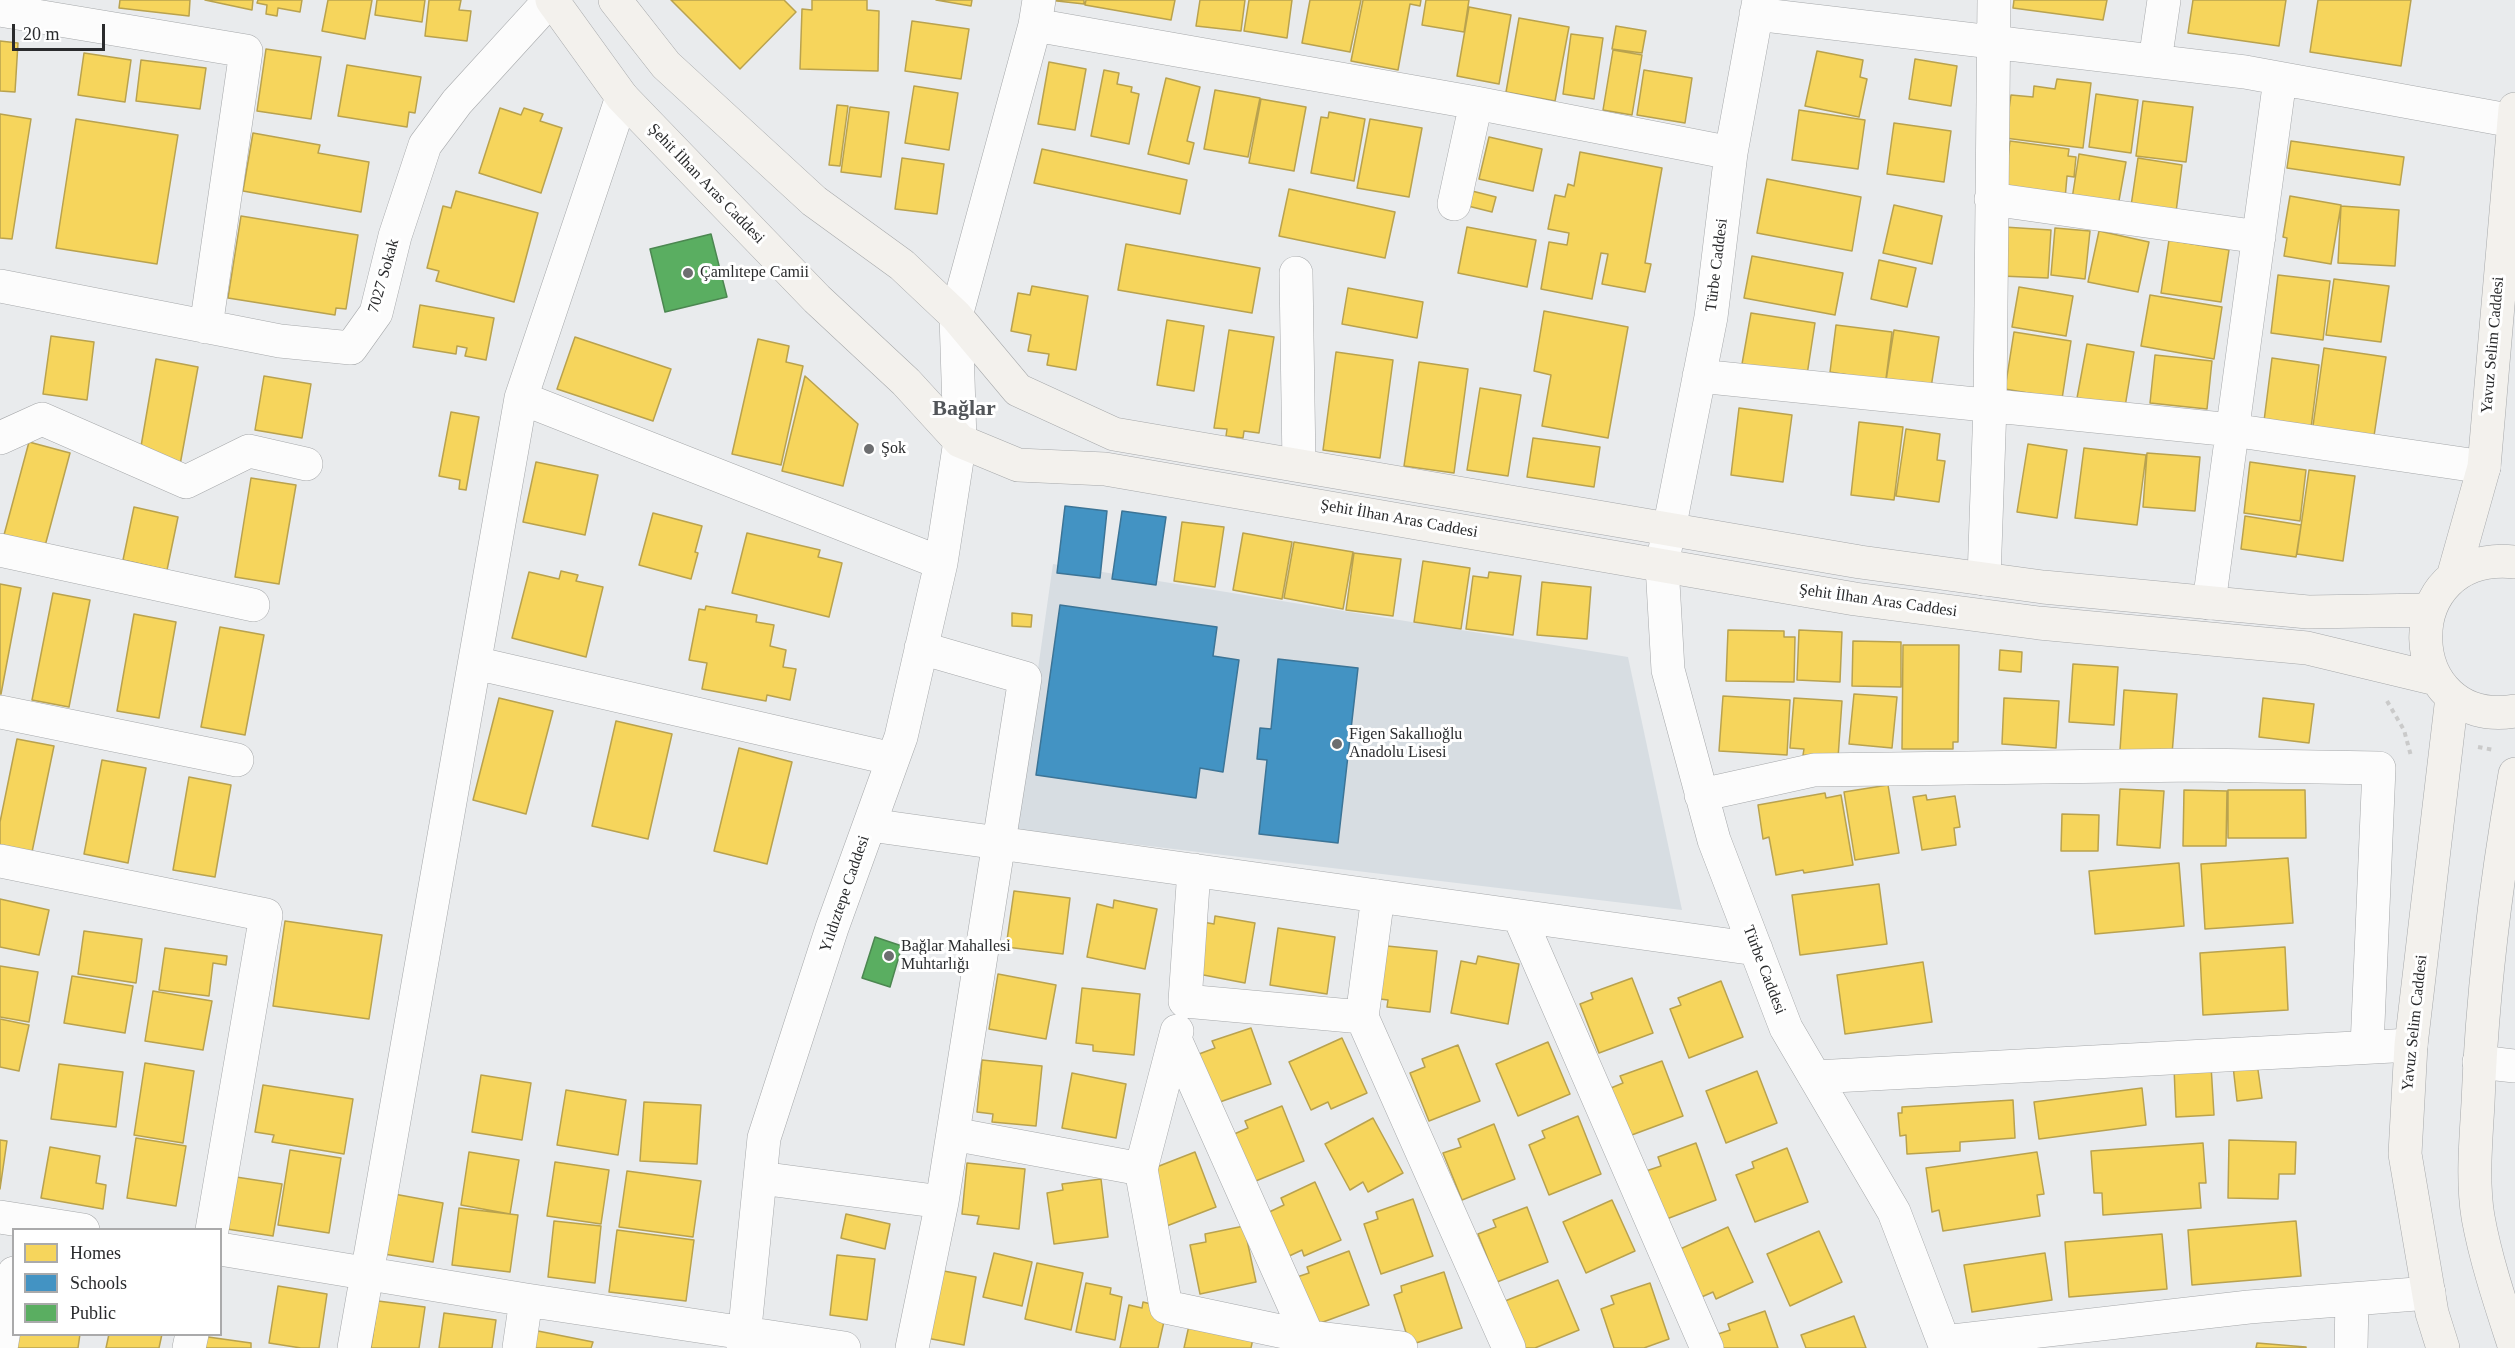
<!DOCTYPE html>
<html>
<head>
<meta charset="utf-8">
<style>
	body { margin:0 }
	#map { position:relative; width:2515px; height:1348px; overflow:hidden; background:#e9ebed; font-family:Georgia,serif }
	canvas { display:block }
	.legend { position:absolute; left:12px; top:1228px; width:210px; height:108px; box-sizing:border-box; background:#fff; border:2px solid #aaaaab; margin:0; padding:8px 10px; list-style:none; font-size:18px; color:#2a2b2d }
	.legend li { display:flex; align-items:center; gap:12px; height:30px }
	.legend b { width:30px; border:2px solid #aaaaab }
	.scale { position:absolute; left:12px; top:24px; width:93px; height:27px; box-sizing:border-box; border:3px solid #2a2b2d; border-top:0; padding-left:8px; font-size:18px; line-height:21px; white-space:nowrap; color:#2a2b2d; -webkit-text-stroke:4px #fff; paint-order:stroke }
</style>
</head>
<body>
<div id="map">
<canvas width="2515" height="1348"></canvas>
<ul class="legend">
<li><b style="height:16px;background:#f6d55c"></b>Homes</li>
<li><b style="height:16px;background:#4393c3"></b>Schools</li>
<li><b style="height:16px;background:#5aae61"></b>Public</li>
</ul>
<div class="scale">20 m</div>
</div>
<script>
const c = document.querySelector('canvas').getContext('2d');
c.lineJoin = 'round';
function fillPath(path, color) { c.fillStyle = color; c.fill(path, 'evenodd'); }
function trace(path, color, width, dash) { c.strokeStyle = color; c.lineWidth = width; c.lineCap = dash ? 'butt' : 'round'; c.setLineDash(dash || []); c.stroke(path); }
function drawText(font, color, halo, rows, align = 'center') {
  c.font = font + ' Georgia,serif'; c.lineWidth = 6; c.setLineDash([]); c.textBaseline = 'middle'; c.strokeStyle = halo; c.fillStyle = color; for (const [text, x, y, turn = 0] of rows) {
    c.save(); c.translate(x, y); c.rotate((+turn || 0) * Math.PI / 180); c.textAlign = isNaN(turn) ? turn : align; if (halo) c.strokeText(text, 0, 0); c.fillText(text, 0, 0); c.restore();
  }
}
fillPath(new Path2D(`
	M1053 564 1628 657 1682 910 1015 830Z`), '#d7dde2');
const homes = new Path2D(`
	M120 0H190L189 16 119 8Z
	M205 0H253L252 10Z
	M258 0H302L300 12 278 8 277 16 266 14 267 5 257 3Z
	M328 0H372L365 39 322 31Z
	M377 0H425L422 22 375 15Z
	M429 0H461L459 10 471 11 467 41 425 36Z
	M671 0H784L796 12 740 69Z
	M812 0H867V10L879 11 878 71 800 69 802 9 812 10Z
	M936 0H972L971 6Z
	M1048 0H1084V4Z
	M1086 0H1175L1171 20 1085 5Z
	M1200 0H1245L1241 31 1196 26Z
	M1249 0H1292L1287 38 1244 31Z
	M1310 0H1361L1350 52 1302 43Z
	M1363 0H1421L1420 6 1410 4 1398 70 1351 61Z
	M1426 0H1469L1464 32 1422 25Z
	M2014 0H2107L2103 20 2013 8Z
	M2193 0H2286L2279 46 2188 33Z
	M2318 0H2411L2401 66 2310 52Z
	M1469 7 1511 15 1499 84 1457 76Z
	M1519 18 1569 27 1555 101 1506 92Z
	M912 21 969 29 961 79 905 71Z
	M1616 26 1646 31 1642 53 1612 49Z
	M1571 34 1603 38 1594 99 1563 94Z
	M0 41 18 43 15 92 0 91Z
	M266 49 321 57 311 119 257 111Z
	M1613 50 1642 55 1632 115 1603 110Z
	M1817 51 1863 60 1860 77 1867 79 1859 117 1805 106Z
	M84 53 131 60 125 102 78 95Z
	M1915 59 1957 66 1951 106 1909 99Z
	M141 60 206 68 200 109 136 101Z
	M1049 62 1086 69 1075 130 1038 124Z
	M347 65 421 77 415 113 409 112 407 127 338 116Z
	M1104 70 1119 73 1117 84 1132 87 1131 92 1139 94 1129 144 1091 136Z
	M1644 70 1692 78 1685 123 1637 115Z
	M1166 78 1200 87 1187 141 1194 143 1189 164 1148 154Z
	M2057 79 2091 83 2083 148 2005 138 2011 95 2033 97 2034 86 2055 89Z
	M914 86 958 93 949 150 905 143Z
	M1215 90 1260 98 1248 157 1204 149Z
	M2096 94 2138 100 2131 153 2089 147Z
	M1261 99 1306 107 1294 171 1249 163Z
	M2143 101 2193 107 2186 162 2136 156Z
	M837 105 848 106 840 166 829 165Z
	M850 107 889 112 881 177 841 172Z
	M500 108 521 115 524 108 543 114 540 121 562 128 541 193 479 173Z
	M1799 110 1865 120 1858 169 1792 160Z
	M1329 112 1365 119 1354 181 1311 173 1321 117 1328 118Z
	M0 114 31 119 12 239 0 238Z
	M76 119 178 135 157 264 56 248Z
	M1370 119 1422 128 1409 197 1357 188Z
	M1894 123 1951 131 1944 182 1887 174Z
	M253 133 320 145 318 153 369 162 361 212 243 191Z
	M1489 137 1542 149 1533 191 1479 179Z
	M2010 141 2069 149 2068 156 2076 157 2074 177 2067 176 2065 199 2004 191Z
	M2291 141 2404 157 2400 185 2287 168Z
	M1042 149 1187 180 1180 214 1034 183Z
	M1580 152 1662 168 1645 263 1651 264 1645 292 1602 284 1608 254 1601 253 1592 299 1541 289 1549 242 1567 245 1569 233 1548 229 1555 195 1565 197 1568 184 1574 186Z
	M2079 154 2126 162 2118 206 2072 199Z
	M902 158 944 164 937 214 895 209Z
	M2138 158 2182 165 2176 212 2131 206Z
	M1767 179 1861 197 1852 251 1757 233Z
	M1289 189 1395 212 1385 258 1279 236Z
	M456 191 538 213 514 302 436 281 439 271 427 268 443 206 451 208Z
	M1472 191 1496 197 1492 212 1468 206Z
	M2290 196 2341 205 2331 264 2284 256 2287 238 2283 237Z
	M1894 205 1942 216 1932 264 1883 253Z
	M2341 206 2399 210 2395 266 2338 263Z
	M241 216 358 235 346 309 336 308 335 315 228 298Z
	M1467 227 1536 240 1527 287 1458 273Z
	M2004 227 2051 230 2048 278 2001 276Z
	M2055 228 2090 231 2085 279 2051 275Z
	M2099 231 2149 242 2138 292 2088 282Z
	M2169 240 2229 250 2221 302 2161 293Z
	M1126 244 1260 268 1252 313 1118 290Z
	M1752 256 1843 273 1835 315 1744 298Z
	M1879 260 1916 268 1907 307 1871 299Z
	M2278 275 2330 281 2323 340 2271 333Z
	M2334 279 2389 286 2381 342 2326 335Z
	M1032 286 1088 296 1076 370 1047 365 1049 354 1028 351 1031 335 1011 331 1018 293 1030 295Z
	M2019 287 2073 296 2066 336 2012 327Z
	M1348 288 1423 302 1417 338 1342 324Z
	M2150 295 2222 307 2214 359 2141 346Z
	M420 305 494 318 486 360 465 356 467 348 457 346 456 354 413 347Z
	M1544 311 1628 327 1608 438 1542 426 1551 375 1534 371Z
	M1751 313 1815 323 1807 375 1742 364Z
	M1167 320 1204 326 1194 391 1157 385Z
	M1836 325 1892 332 1885 386 1848 375 1830 372Z
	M1229 330 1274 337 1259 433 1244 431 1243 438 1226 436 1227 429 1214 428Z
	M1894 330 1939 337 1930 394 1885 387Z
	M2014 332 2071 341 2062 399 2005 389Z
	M51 336 94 342 87 400 43 394Z
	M575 337 671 369 653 421 557 389Z
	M758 339 789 346 786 362 803 366 781 465 732 454Z
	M2087 344 2134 352 2125 407 2077 398Z
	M2324 348 2386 357 2374 436 2313 426Z
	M1336 352 1393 360 1380 458 1323 450Z
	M2155 355 2212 361 2207 409 2150 403Z
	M2272 358 2319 365 2311 428 2264 421Z
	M156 359 198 367 180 465 139 458Z
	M1419 362 1468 369 1454 473 1404 466Z
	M264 376 311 384 302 438 255 430Z
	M805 376 858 424 843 486 782 471Z
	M1480 388 1521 395 1508 476 1467 470Z
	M1739 408 1792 415 1783 482 1731 475Z
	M451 412 479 417 466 490 459 489 460 480 439 476Z
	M1859 422 1903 427 1894 500 1851 495Z
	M1906 429 1940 434 1937 460 1945 461 1939 502 1896 496Z
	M1533 438 1600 447 1594 487 1527 477Z
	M29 442 70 453 45 546 4 535Z
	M2028 444 2067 450 2057 518 2017 512Z
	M2084 448 2146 455 2137 525 2075 518Z
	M2147 453 2200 457 2195 511 2143 507Z
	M536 462 598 475 585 535 523 522Z
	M2250 462 2306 470 2300 521 2244 513Z
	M2309 470 2355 476 2343 561 2297 554Z
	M251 478 296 485 279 584 235 577Z
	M134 507 178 517 167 570 123 560Z
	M653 513 702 526 695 552 698 553 691 579 639 565Z
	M2245 516 2301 525 2296 557 2241 549Z
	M1182 522 1224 527 1215 587 1174 581Z
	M747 533 820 550 818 557 842 563 829 617 732 593Z
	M1243 533 1292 542 1282 599 1233 590Z
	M1294 542 1353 552 1343 609 1284 598Z
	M1354 553 1401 559 1393 616 1346 610Z
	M1423 561 1470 568 1461 629 1414 622Z
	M561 571 578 575 576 581 603 587 586 657 512 638 529 572 559 579Z
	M1489 572 1521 576 1513 635 1466 629 1473 576 1488 578Z
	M1542 582 1591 587 1587 639 1537 635Z
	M0 584 21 588 1 694H0Z
	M53 593 90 600 69 707 32 700Z
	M706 606 757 615 756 622 774 625 770 646 786 650 783 667 796 669 790 700 767 695 766 701 702 689 707 663 689 660 699 609 705 610Z
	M1012 613 1032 615 1031 627 1012 626Z
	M134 614 176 622 159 718 117 711Z
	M220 627 264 635 245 735 201 727Z
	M1728 630 1784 631V637H1795L1794 682 1726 681Z
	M1799 630 1842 632 1840 682 1797 680Z
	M1853 641 1901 642V687L1852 686Z
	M1903 645H1959L1958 742H1953V749H1902Z
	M2000 650 2022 652 2021 672 1999 670Z
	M2073 664 2118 667 2114 725 2069 722Z
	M2124 690 2177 694 2172 754 2120 750Z
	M1854 694 1897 697 1892 748 1849 744Z
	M1723 696 1790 700 1787 755 1719 751Z
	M499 698 553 711 526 814 473 800Z
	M1794 698 1842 701 1838 758 1803 755 1804 749 1790 748Z
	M2004 698 2059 701 2056 748 2002 744Z
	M2263 698 2314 704 2309 743 2259 737Z
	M616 721 672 734 648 839 592 826Z
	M17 739 54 746 32 852 0 845V822Z
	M739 748 792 762 767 864 714 851Z
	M102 760 146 768 128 863 84 854Z
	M189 777 231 785 215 877 173 870Z
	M1888 785 1899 853 1855 860 1844 792Z
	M2120 789 2164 791 2160 848 2117 845Z
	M2184 790 2227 791 2226 846H2183Z
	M2228 790H2305L2306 838H2228Z
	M1825 793 1826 798 1841 795 1853 865 1804 873 1803 870 1776 875 1769 837 1763 839 1758 805Z
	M1926 795 1927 800 1955 796 1960 827 1954 828 1956 845 1922 850 1913 797Z
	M2062 814 2099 815 2098 851H2061Z
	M2288 858 2293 923 2205 929 2201 864Z
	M2179 863 2184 926 2095 934 2089 871Z
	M1879 884 1887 944 1800 955 1792 895Z
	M1014 891 1070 898 1063 954 1006 947Z
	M0 899 49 910 39 955 0 947Z
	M1114 900 1157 909 1145 969 1087 957 1097 904 1113 908Z
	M1215 916 1255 923 1245 983 1188 972 1197 921 1214 924Z
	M285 921 382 935 369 1019 273 1006Z
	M1278 928 1335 937 1327 994 1270 985Z
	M84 931 142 939 136 983 78 974Z
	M1377 945 1437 951 1430 1012 1387 1007 1388 1000 1372 998Z
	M2285 947 2288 1010 2203 1015 2200 953Z
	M165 948 227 956 226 965 213 963 209 996 159 990Z
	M1478 956 1519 964 1508 1024 1451 1013 1461 961 1476 964Z
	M1923 962 1932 1022 1845 1034 1837 975Z
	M0 966 38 972 29 1022 0 1017Z
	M998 974 1056 985 1046 1039 989 1029Z
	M72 976 133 986 125 1033 64 1023Z
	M1632 978 1653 1033 1599 1053 1580 1004 1593 999 1591 993Z
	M1721 981 1743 1037 1689 1058 1670 1009 1681 1005 1678 998Z
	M1082 988 1140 994 1134 1055 1093 1051V1045L1076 1043Z
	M153 991 212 1001 203 1050 145 1041Z
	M0 1019 29 1025 19 1071 0 1067Z
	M1251 1028 1271 1084 1217 1103 1199 1054 1215 1048 1212 1041Z
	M1342 1038 1367 1093 1331 1109 1328 1102 1311 1110 1289 1062Z
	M1548 1042 1570 1094 1518 1116 1496 1064Z
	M1458 1045 1480 1101 1429 1121 1410 1073 1425 1067 1422 1059Z
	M982 1060 1042 1066 1036 1126 992 1122 993 1114 977 1112Z
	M1662 1061 1683 1116 1629 1136 1611 1088 1623 1083 1620 1076Z
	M145 1063 194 1071 183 1143 134 1135Z
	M2257 1063 2262 1098 2237 1101 2233 1066Z
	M59 1064 123 1072 116 1127 51 1119Z
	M2211 1065 2214 1115 2176 1117 2174 1067Z
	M1757 1071 1777 1123 1726 1143 1706 1091Z
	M1072 1073 1126 1084 1116 1138 1062 1128Z
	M481 1075 531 1083 522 1140 472 1132Z
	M263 1085 353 1099 344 1154 272 1142 274 1135 255 1132Z
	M2142 1088 2146 1125 2039 1139 2034 1102Z
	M566 1090 626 1100 618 1155 557 1145Z
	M2013 1100 2015 1138 1960 1142V1151L1907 1154 1906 1135 1900 1136 1898 1113H1902V1107Z
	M644 1102 701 1105 697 1164 640 1161Z
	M1282 1106 1304 1161 1251 1183 1232 1135 1248 1128 1245 1121Z
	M1578 1116 1601 1174 1549 1195 1529 1145 1545 1138 1542 1131Z
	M1373 1118 1403 1173 1368 1192 1363 1182 1350 1190 1325 1144Z
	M1494 1124 1515 1179 1462 1200 1443 1153 1461 1147 1458 1139Z
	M136 1138 186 1146 176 1206 127 1198Z
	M0 1140 7 1141 0 1189Z
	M2229 1140 2296 1142 2295 1174H2279L2278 1199 2228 1198Z
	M1696 1143 1716 1200 1664 1220 1646 1171 1661 1166 1658 1157Z
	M2203 1143 2206 1183H2199L2201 1208 2103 1215 2102 1193H2094L2091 1151Z
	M50 1147 100 1156 96 1183 106 1185 103 1209 41 1198Z
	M1787 1148 1808 1202 1755 1222 1736 1175 1754 1168 1752 1162Z
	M290 1150 341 1158 329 1233 278 1225Z
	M469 1152 519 1160 510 1214 461 1205Z
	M1195 1152 1216 1207 1164 1227 1154 1168Z
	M2037 1152 2044 1194 2037 1195 2040 1216 1943 1231 1939 1210 1932 1212 1926 1168Z
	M555 1162 609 1170 601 1224 547 1216Z
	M967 1163 1025 1169 1019 1229 977 1224 979 1216 962 1214Z
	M627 1171 701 1181 693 1237 619 1227Z
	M236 1177 282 1184 273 1236 227 1229Z
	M1101 1179 1108 1237 1054 1244 1047 1193 1063 1190 1062 1184Z
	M1315 1182 1341 1240 1304 1256 1302 1250 1285 1258 1265 1214 1284 1205 1281 1198Z
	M394 1194 443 1203 433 1262 384 1254Z
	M1413 1199 1433 1256 1381 1274 1364 1224 1378 1219 1376 1212Z
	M1612 1200 1635 1251 1586 1273 1563 1222Z
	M1527 1207 1548 1262 1497 1282 1478 1234 1496 1227 1493 1220Z
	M459 1208 518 1215 510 1272 452 1265Z
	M846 1214 890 1224 885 1249 841 1238Z
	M554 1221 601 1226 595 1283 548 1277Z
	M2296 1221 2301 1276 2192 1285 2188 1230Z
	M1244 1226 1256 1282 1200 1294 1190 1245 1206 1242 1205 1234Z
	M1728 1227 1753 1282 1716 1299 1713 1292 1697 1299 1676 1251Z
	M617 1230 694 1240 686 1301 609 1292Z
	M1819 1231 1842 1282 1790 1306 1767 1254Z
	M2162 1234 2167 1289 2069 1297 2065 1242Z
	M1349 1251 1369 1305 1315 1325 1297 1277 1309 1273 1307 1267Z
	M994 1253 1032 1262 1022 1306 983 1297Z
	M2045 1253 2052 1300 1972 1312 1964 1265Z
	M837 1255 875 1259 867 1320 830 1315Z
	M1037 1263 1083 1273 1071 1330 1025 1319Z
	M933 1269 976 1277 964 1345 921 1337Z
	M1444 1272 1462 1328 1410 1345 1394 1295 1402 1292 1401 1286Z
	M1558 1280 1579 1330 1535 1348H1524L1505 1301Z
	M1086 1283 1111 1288 1110 1294 1122 1297 1115 1340 1076 1332Z
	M1650 1283 1669 1339 1644 1348H1614L1601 1309 1614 1304 1611 1296Z
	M278 1286 327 1294 319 1348H301L269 1343Z
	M378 1301 425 1307 419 1348H371Z
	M1143 1302 1167 1308 1158 1348H1120L1129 1305 1142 1308Z
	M1765 1311 1778 1348H1717L1712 1336 1730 1330 1728 1324Z
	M444 1313 496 1320 492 1348H439Z
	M1854 1316 1866 1348H1806L1801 1335Z
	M1190 1321 1254 1334 1251 1348H1184Z
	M533 1330 593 1342 591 1348H530Z
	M18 1334H80L78 1348H16Z
	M109 1334H162L159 1348H106Z
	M201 1336 251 1343V1348H199Z
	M2257 1343 2306 1347V1348H2256Z`);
fillPath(homes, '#f6d55c');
trace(homes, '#b9a24e', 1.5);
const schools = new Path2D(`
	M1065 506 1107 511 1100 578 1057 573Z
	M1122 511 1166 517 1156 585 1112 579Z
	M1060 605 1217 627 1213 656 1239 660 1223 772 1200 768 1196 798 1036 775Z
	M1278 659 1358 668 1338 843 1259 834 1267 760 1257 759 1260 728 1271 729Z`);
fillPath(schools, '#4393c3');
trace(schools, '#3c7496', 1.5);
const public = new Path2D(`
	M711 234 727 297 665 312 650 249Z
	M875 937 902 946 890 987 862 978Z`);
fillPath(public, '#5aae61');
trace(public, '#4c8751', 1.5);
const street = new Path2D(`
	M1759 0 1731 153 1711 317 1662 565 1668 670 1714 840 1786 1028 1894 1212 1946 1348
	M0 10 246 51 206 327
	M1756 14 2245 72 2513 121
	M1035 25 1476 103 1731 153
	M2155 61 2164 0
	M1991 199 2259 237
	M1454 204 1476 103
	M1296 273 1299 465
	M0 286 280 341 351 348 376 313 395 236 425 145 457 102 550 0
	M1699 376 2232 430 2484 467
	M521 398 941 563
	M0 438 42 419 186 482 249 451 306 464
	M0 550 253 605
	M1984 579 1990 405 1994 0
	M2209 603 2280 79
	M475 663 893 759
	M0 712 237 760
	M1701 795 1814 770 2197 765 2379 768 2367 1047
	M870 825 1756 949
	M0 861 266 915 212 1230
	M1194 870 1185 1001 1362 1017
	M1378 896 1362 1017 1509 1348
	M1519 916 1707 1348
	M1175 1039 1308 1337
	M2479 1062 2515 1066
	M1815 1077 2411 1045
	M953 1134 1141 1169 1166 1307 1308 1337 1401 1348
	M1141 1169 1177 1031
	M760 1178 942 1202
	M0 1217 83 1230
	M220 1249 526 1300 844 1348
	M1944 1342 2249 1307 2429 1293
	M1 1348 14 1273
	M189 1348 192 1334
	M354 1348 521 398 622 97
	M519 1348 526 1300
	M743 1348 764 1138 832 928 901 737 941 563 960 441 956 316 1035 25 1039 0
	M912 1348 942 1202 1025 678 921 648
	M2351 1348 2352 1299`);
const secondary = new Path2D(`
	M552 0 622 97 817 299 906 382 960 441 1018 465 1105 469 1855 599 2039 623 2307 648 2436 679
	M615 0 666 65 814 201 902 265 956 316 1018 390 1114 434 1860 562 2043 587 2308 612 2429 610
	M2515 562C2393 549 2399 730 2515 711
	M2453 577 2484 467 2515 109
	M2443 1348 2432 1313 2405 1154 2411 1045 2452 697
	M2515 1348C2501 1305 2486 1261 2478 1217 2472 1180 2476 1140 2478 1103 2482 993 2496 882 2515 774`);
trace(street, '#a6a8aa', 34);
trace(secondary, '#a6a8aa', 34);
trace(new Path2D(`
	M2387 701 2404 730 2411 756
	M2478 747 2494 750`), '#cacaca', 4, [4.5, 4.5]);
trace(street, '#fcfcfc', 33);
trace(secondary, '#f3f1ed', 33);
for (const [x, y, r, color] of [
	[688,273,6,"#6d6e70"],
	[869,449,6,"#6d6e70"],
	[1337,744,6,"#6d6e70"],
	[889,956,6,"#6d6e70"]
]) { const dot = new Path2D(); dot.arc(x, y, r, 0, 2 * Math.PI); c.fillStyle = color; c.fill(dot); trace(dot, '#fff', 2); }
drawText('16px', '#2a2b2d', '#fff', [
	["Şehit İlhan Aras Caddesi",706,184,46],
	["Türbe Caddesi",1717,265,-83],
	["7027 Sokak",384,276,-74],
	["Yavuz Selim Caddesi",2493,345,-85],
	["Şehit İlhan Aras Caddesi",1399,519,10],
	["Şehit İlhan Aras Caddesi",1878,601,8],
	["Yıldıztepe Caddesi",845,894,-71],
	["Türbe Caddesi",1764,970,69],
	["Yavuz Selim Caddesi",2415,1023,-84]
]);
drawText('16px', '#2a2b2d', '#fff', [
	["Çamlıtepe Camii",700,273],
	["Şok",881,449],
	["Figen Sakallıoğlu",1349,735],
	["Anadolu Lisesi",1349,753],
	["Bağlar Mahallesi",901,947],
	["Muhtarlığı",901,965]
], 'left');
drawText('bold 22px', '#525559', '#fff', [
	["Bağlar",964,409]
]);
</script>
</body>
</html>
